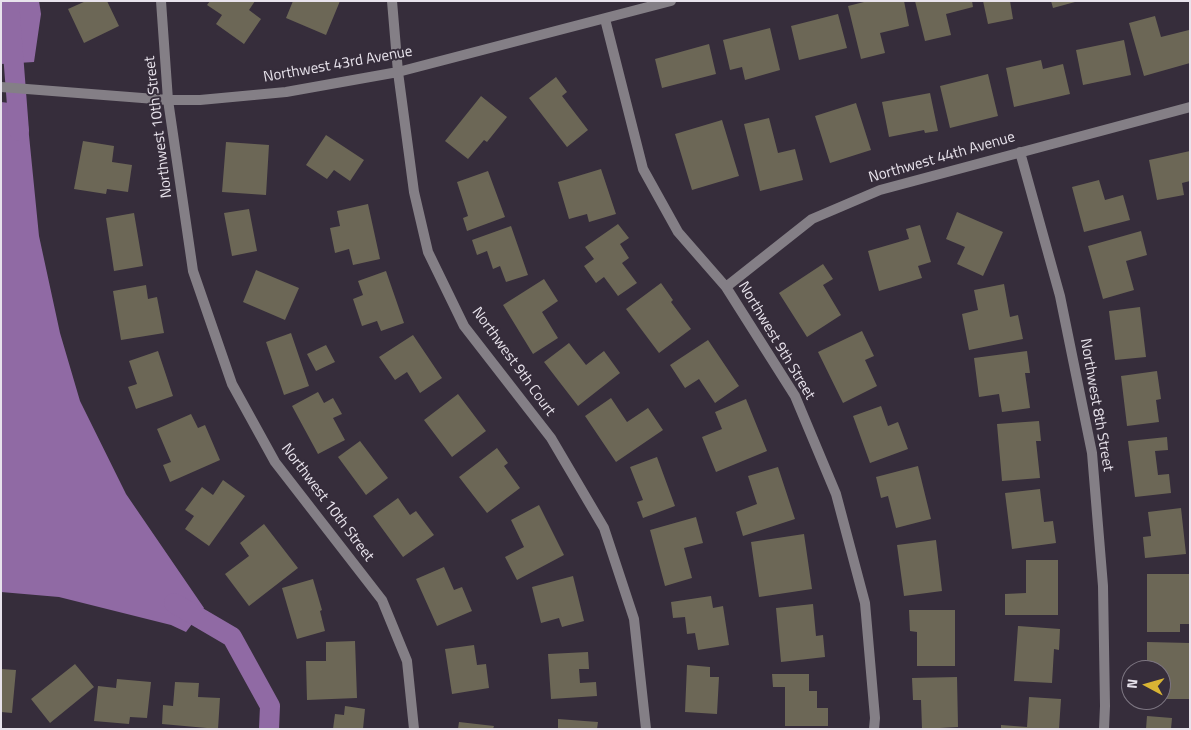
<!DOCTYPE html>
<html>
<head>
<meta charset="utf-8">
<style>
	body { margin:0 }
	#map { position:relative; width:1191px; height:730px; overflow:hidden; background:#362d3b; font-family:"Titillium Web",sans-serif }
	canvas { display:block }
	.frame { position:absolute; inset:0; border:2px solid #e8e3ec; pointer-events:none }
	.north { position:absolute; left:1121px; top:660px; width:50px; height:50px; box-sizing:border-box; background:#362d3b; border:1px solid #7d7682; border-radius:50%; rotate:276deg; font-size:14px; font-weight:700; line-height:20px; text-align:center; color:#e8e3ec }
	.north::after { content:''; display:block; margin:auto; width:18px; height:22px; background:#d8b434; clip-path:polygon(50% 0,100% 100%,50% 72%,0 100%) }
</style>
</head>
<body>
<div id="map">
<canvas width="1191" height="730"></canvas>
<div class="frame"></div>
<div class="north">N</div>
</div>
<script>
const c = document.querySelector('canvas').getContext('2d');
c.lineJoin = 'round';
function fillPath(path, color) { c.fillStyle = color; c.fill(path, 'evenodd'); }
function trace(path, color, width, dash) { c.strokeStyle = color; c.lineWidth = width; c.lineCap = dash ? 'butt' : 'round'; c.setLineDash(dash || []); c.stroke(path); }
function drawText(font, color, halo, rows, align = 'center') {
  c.font = font + ' "Titillium Web",sans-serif'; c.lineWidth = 4; c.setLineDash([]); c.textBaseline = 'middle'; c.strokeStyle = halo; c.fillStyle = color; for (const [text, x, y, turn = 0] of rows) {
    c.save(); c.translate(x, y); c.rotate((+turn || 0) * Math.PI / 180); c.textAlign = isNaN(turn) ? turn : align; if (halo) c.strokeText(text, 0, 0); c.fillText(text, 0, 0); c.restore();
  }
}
fillPath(new Path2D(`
	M1 1H39L41 14 34 62 1 64Z
	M1 102 26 105 39 236 60 333 80 401 126 494 204 608 186 632 171 625 59 597 1 592Z`), '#906aa4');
trace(new Path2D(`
	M9 1 19 131
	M174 603 232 637 270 706 269 729`), '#906aa4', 20);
fillPath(new Path2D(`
	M86 1H107L119 26 84 43 68 9Z
	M210 1H255L249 10 261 19 244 44 216 24 222 15 207 5Z
	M293 1H340L326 35 286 18Z
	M868 1H904L909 26 880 33 885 53 861 59 848 6Z
	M915 1H972L973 7 946 14 951 35 925 41Z
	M983 1H1010L1013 19 988 24Z
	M1051 1H1075V2L1053 8Z
	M838 14 847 48 799 60 791 26Z
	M1155 16 1161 37 1189 30 1190 63 1144 76 1129 23Z
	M770 28 780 70 745 80 742 67 730 70 723 40Z
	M1124 40 1131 75 1083 85 1076 50Z
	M709 44 716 74 662 88 655 59Z
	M1041 60 1043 69 1063 64 1070 94 1014 107 1006 68Z
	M988 74 998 116 950 128 940 86Z
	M556 77 567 92 562 96 588 130 567 147 529 98Z
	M930 93 938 131 925 133 924 130 889 137 882 102Z
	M481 96 507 117 487 142 484 140 468 159 445 141Z
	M856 103 871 150 830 163 815 116Z
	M769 118 778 153 795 149 803 180 760 191 744 124Z
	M722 120 739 176 692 190 675 134Z
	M326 135 364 160 350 181 334 170 327 179 306 165Z
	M83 141 114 146 112 162 132 165 128 192 107 189 106 194 74 189Z
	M226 142 269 145 266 195 222 192Z
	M1190 151V181L1182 183 1184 195 1157 200 1149 160Z
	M601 169 616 214 589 222 587 214 569 219 558 182Z
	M488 171 505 217 467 231 463 218 468 216 457 182Z
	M1099 180 1105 200 1123 195 1130 220 1084 232 1072 187Z
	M368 204 380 259 353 265 349 249 335 253 330 228 340 226 337 211Z
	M249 209 257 251 232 256 224 213Z
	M957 212 1003 232 983 276 957 264 965 247 946 239Z
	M134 213 143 266 114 271 106 218Z
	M618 224 629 238 620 244 629 258 622 263 637 283 618 296 604 277 596 283 584 266 594 259 585 247Z
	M920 225 931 262 918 266 922 278 879 291 868 251 909 239 906 229Z
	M511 226 528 275 506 282 500 266 493 269 487 251 477 255 472 240Z
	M1141 231 1147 255 1126 261 1134 290 1103 299 1088 246Z
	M823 264 833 279 823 285 841 315 807 337 779 293Z
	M256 270 299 288 285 320 243 302Z
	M386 271 404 323 381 331 377 321 362 326 353 299 363 295 358 281Z
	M544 279 558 301 542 312 558 338 533 354 503 305Z
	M661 283 673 300 671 302 691 329 659 353 626 309Z
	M1004 284 1010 317 1018 315 1023 339 969 350 962 314 978 310 974 290Z
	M146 285 148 299 157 297 164 333 121 340 113 291Z
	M1140 307 1146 357 1115 360 1109 311Z
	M862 331 874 356 865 360 877 386 843 403 818 352Z
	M291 333 309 386 284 395 266 342Z
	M413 335 442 378 420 393 407 372 395 380 379 357Z
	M708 340 739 386 715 403 699 379 685 388 670 365Z
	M569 343 586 365 604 351 620 373 578 406 544 362Z
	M326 345 335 362 316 371 307 354Z
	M158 351 173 396 136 409 128 387 137 384 129 361Z
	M1027 351 1030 373H1025L1030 408 1002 412 999 394 979 397 974 358Z
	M1157 371 1161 399 1156 400 1159 422 1127 426 1121 376Z
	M318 392 324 403 333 398 342 414 333 418 345 440 318 454 292 406Z
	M458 394 486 431 452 457 424 420Z
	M611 398 627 422 648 408 663 430 616 462 585 416Z
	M746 399 767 451 716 472 702 437 722 429 715 412Z
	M881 406 888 426 898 422 908 449 870 463 853 416Z
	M191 414 198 428 205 425 220 460 170 482 163 465 171 462 157 429Z
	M1039 421 1041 441H1036L1040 478 1002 481 997 424Z
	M1167 437 1168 450 1155 451 1158 475 1169 474 1171 493 1135 497 1128 441Z
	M360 441 388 478 366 495 338 457Z
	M497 448 508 463 504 466 520 488 487 513 459 477Z
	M657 457 675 506 643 518 637 502 643 500 630 467Z
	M918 466 931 519 896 528 888 496 881 498 876 477Z
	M778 467 795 519 743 536 736 512 757 504 748 476Z
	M223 480 245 496 209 546 185 529 194 516 185 510 202 487 213 495Z
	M1040 489 1044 522 1053 521 1056 543 1012 549 1005 493Z
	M398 498 410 515 416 511 434 535 403 557 373 516Z
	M539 505 564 555 517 580 505 557 524 547 511 520Z
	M1181 508 1186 554 1145 558 1143 537 1151 536 1148 512Z
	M696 517 703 543 684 548 692 578 665 586 650 530Z
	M264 524 298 568 249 606 225 574 249 556 240 543Z
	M804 534 812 589 759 597 751 542Z
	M936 540 942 591 904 596 897 545Z
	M1026 560H1058V615H1005V594L1026 593Z
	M444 567 454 590 462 587 472 611 437 626 416 579Z
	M1147 574H1190V624H1180V632H1147Z
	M573 576 584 621 562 627 559 618 541 623 532 587Z
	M313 579 322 610 320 611 325 631 297 639 282 588Z
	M711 596 713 608 723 606 729 645 698 650 695 633 687 634 685 617 673 618 671 602Z
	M813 604 816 636 823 635 825 657 781 662 776 608Z
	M909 610H955V666H917V632L910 631Z
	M1018 626 1060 629 1059 650 1054 649 1052 683 1014 681Z
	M355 641 357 698 307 700 306 661H326V642Z
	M1147 642 1190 643V699H1161V670H1154V664H1147Z
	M474 645 477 665 486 664 489 688 452 694 445 649Z
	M588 652 589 669H579L580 683 596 682 597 696 551 699 548 654Z
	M75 664 94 687 50 723 31 699Z
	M687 665 710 667V677H719L717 714 685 712Z
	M1 669 16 670 12 713 1 712Z
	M772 674H809V691H817V708H828V726H785V687H773Z
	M957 677 958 727 922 729 921 700H913L912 678Z
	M117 679 151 682 147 718 130 717 129 724 94 721 98 686 116 688Z
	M175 682 199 683 198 697 220 698 218 729 162 724 163 705 173 706Z
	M1029 697 1061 699 1059 729H1001V725L1027 727Z
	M345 706 365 709 363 729H333L335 714 344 715Z
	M1147 716 1172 718 1171 729H1146Z
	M558 719 598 722 597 729H558Z
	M459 722 494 726 493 729H458Z`), '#6c6756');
trace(new Path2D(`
	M161 1 168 100 193 271 232 384 275 462 382 600 407 661 414 729
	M392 1 398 72 414 192 428 252 464 326 551 438 604 528 634 619 646 729
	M605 19 643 169 678 232 726 287 795 396 836 494 865 603 875 718 874 729
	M1 87 168 100H200L286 92 398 72 671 1
	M1020 152 1060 296 1092 453 1103 586 1105 706 1104 729
	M726 287 812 219 880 190 1190 107`), '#847f86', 10);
drawText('15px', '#e8e3ec', '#362d3b', [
	["Northwest 43rd Avenue",338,65,-10],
	["Northwest 10th Street",159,127,-97],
	["Northwest 44th Avenue",942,158,-16],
	["Northwest 9th Street",776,341,59],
	["Northwest 9th Court",513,362,54],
	["Northwest 8th Street",1096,405,80],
	["Northwest 10th Street",327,503,53]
]);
</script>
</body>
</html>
